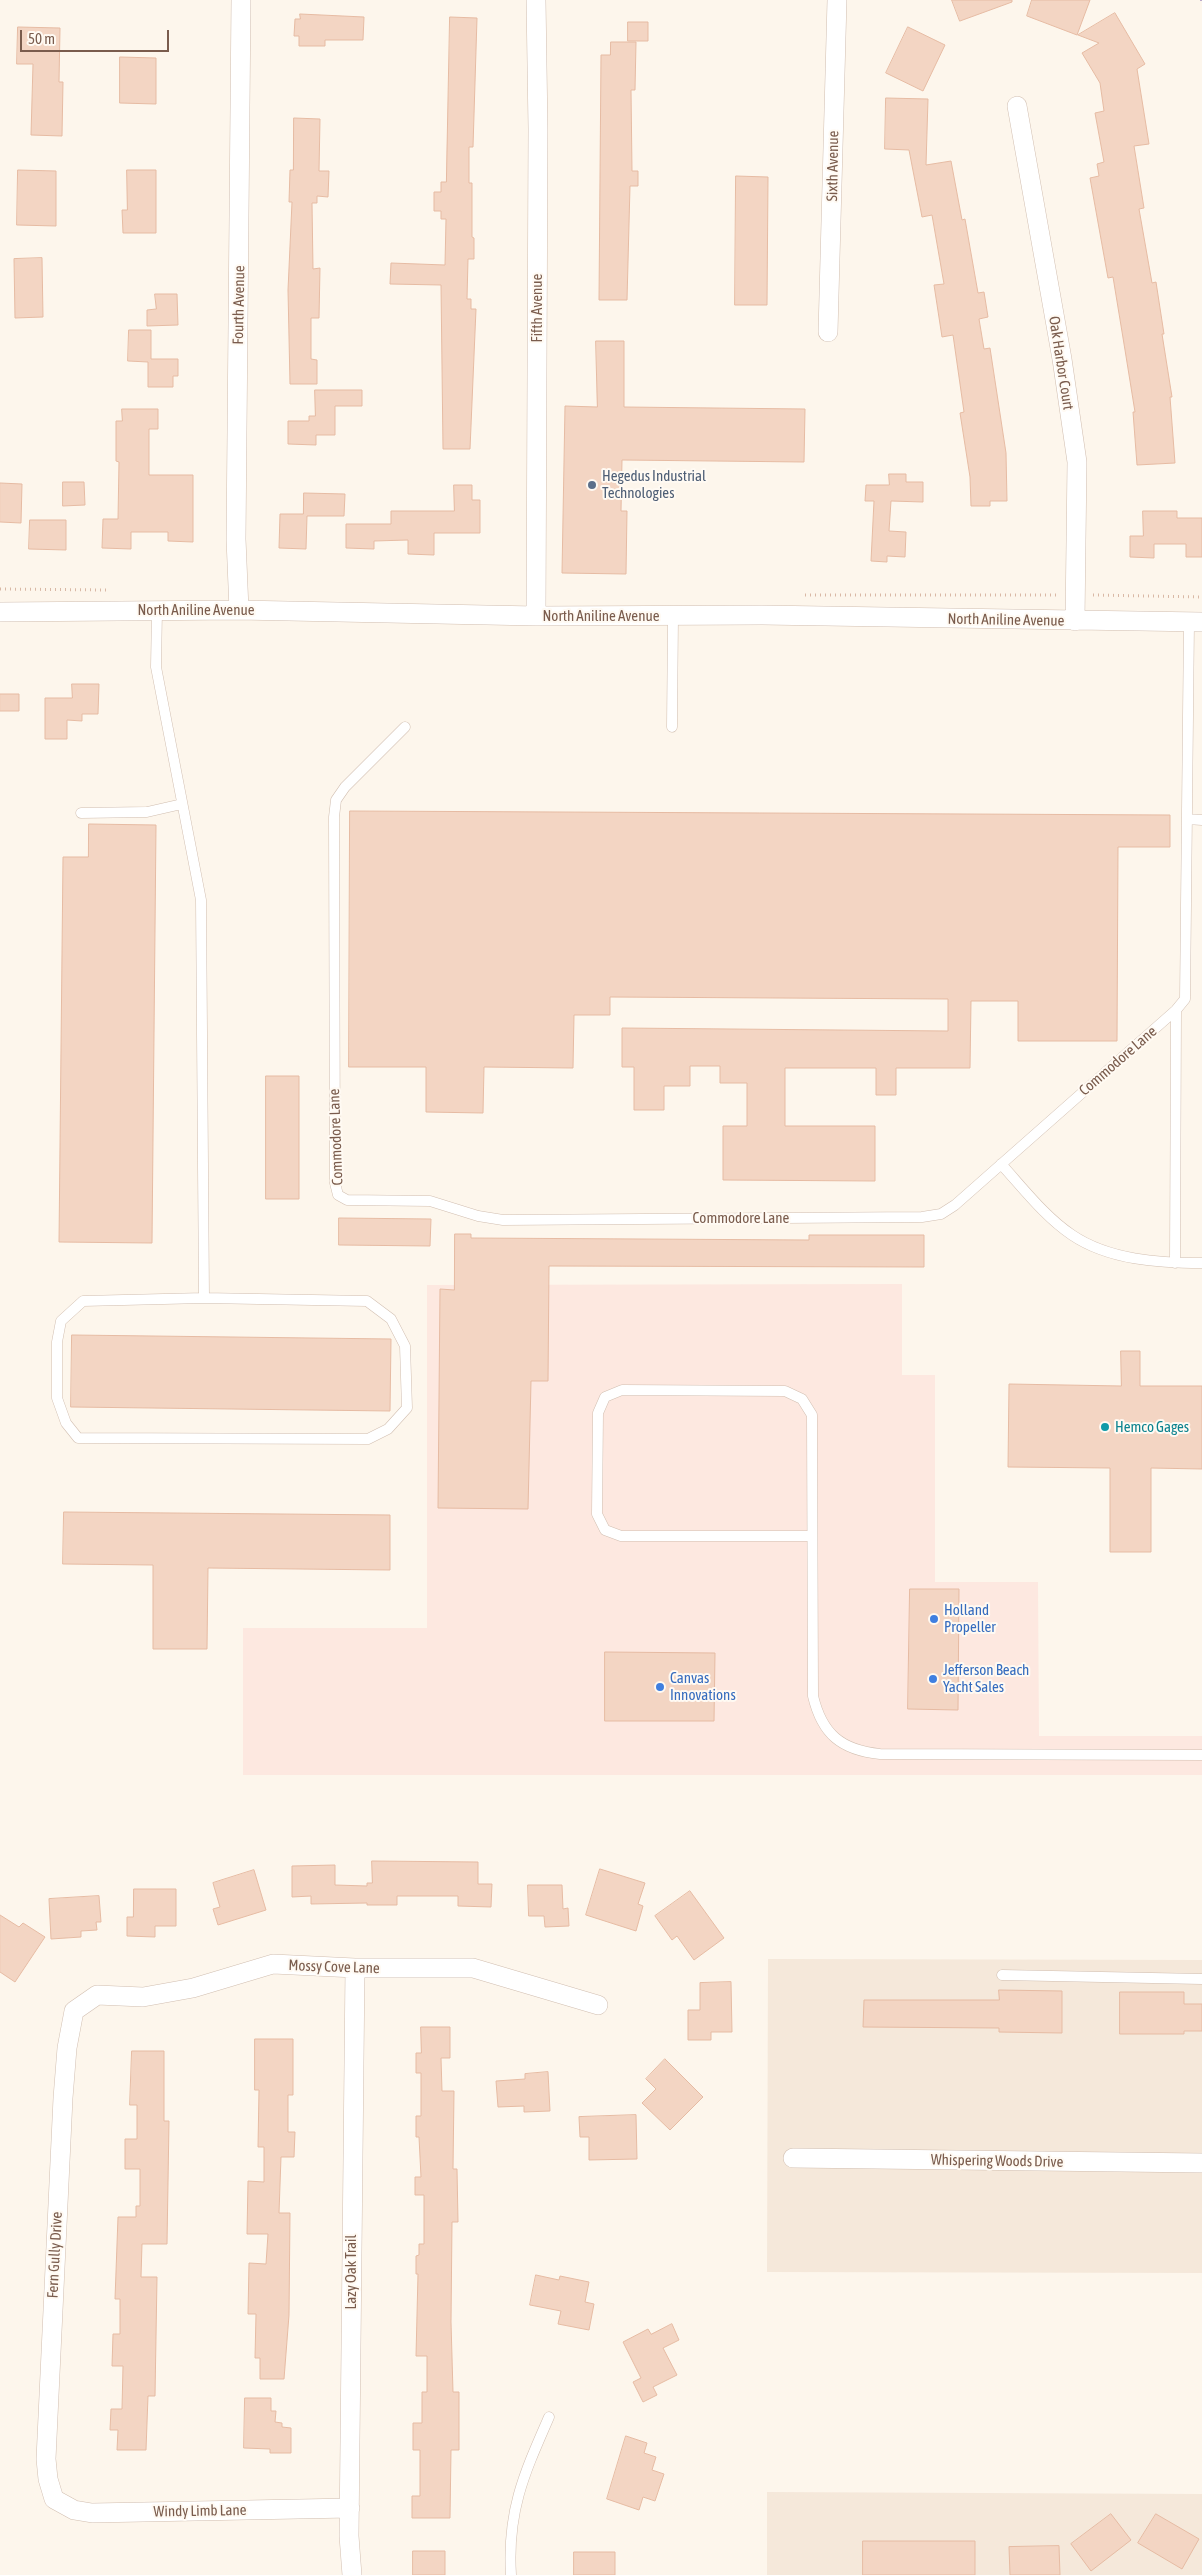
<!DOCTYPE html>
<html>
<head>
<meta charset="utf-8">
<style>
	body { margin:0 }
	#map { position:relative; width:1202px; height:2575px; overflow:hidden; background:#fdf6ec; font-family:"Asap Condensed",sans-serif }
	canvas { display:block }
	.scale { position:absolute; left:20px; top:30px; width:149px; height:22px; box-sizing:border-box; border:2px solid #7a5c4d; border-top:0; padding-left:6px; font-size:15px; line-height:18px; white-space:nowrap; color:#7a5c4d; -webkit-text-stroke:4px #fffaf3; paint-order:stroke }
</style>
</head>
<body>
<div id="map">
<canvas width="1202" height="2575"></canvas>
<div class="scale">50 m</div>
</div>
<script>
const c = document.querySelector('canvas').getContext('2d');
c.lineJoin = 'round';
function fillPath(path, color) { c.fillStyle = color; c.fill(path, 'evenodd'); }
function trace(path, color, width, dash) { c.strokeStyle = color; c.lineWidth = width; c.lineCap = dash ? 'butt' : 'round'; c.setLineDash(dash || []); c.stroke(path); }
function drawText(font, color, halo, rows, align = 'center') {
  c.font = font + ' "Asap Condensed",sans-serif'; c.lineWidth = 4; c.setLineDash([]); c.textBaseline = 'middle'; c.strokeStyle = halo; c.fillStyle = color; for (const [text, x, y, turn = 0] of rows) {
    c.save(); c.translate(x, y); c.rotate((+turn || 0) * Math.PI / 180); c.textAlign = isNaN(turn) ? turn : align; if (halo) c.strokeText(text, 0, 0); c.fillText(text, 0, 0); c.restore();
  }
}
fillPath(new Path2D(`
	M768 1959 1202 1960V2273L767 2272Z
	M767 2492 1202 2494V2575H767Z`), '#f5e8da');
fillPath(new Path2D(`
	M902 1284V1375H935V1582H1038L1039 1736H1202V1775H243V1628H427V1285Z`), '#fde8e0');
const building = new Path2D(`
	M952 0H1012V2L960 21Z
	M1032 0H1090L1077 35 1027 16Z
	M1115 13 1145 64 1137 69 1149 144 1134 146 1144 208 1139 209 1152 283 1156 282 1164 334H1162L1172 397H1170L1175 463 1137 465 1133 412H1135L1125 350 1113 277 1108 278 1090 178 1099 176 1097 164 1104 162 1095 113 1104 111 1100 83 1082 53 1099 43 1078 35Z
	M300 14 364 17 363 40H325V46H299V36H294L295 19H300Z
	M450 17 477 18 473 147H469V183H472V237L474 238V259H468L467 299H471V309H476L470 449H443L441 285 390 284 391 263 445 265 446 219H441V211H434V192H441V182H446Z
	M628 22H648V41H628Z
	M18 27 60 28 59 82H63L62 136 31 135 33 64H17Z
	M908 27 945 45 923 91 886 73Z
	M611 42H636L635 90H631L632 171H638V186H630L627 300H599L601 55H610Z
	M120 57 156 58V104L120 103Z
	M886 98 928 99 926 165 951 161 962 220 965 219 978 293 984 292 988 317 979 319 984 349 990 348 1006 453 1007 501H990V506H971L970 477 960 413 964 412 953 335 942 337 934 285 944 284 932 215 922 217 909 150 885 149Z
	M294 118 320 119 319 171H329L328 197 317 196V203H312L313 269 320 268 319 318H311V359L317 360V384H290L288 290 292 202H289L290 170H293Z
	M18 170 56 171V226L17 225Z
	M127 170H156V233H123L122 210H127Z
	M736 176 768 177 767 305H735Z
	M42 258 43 317 15 318 14 259Z
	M155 294H177L178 325 147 326V310L156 309Z
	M129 330H151V359H178V376H173V387H148V362L128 361Z
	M596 341H624V407L805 409 804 462 622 460 621 511H627L626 574 562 573 565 406 597 407Z
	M315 390H362V406H335V435H316V445L288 444V421H309V416H315Z
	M122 409H158V429H149V475H193V542L168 541V532H131V549L102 548 103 519H118L119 462 116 461V421H122Z
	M889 474H906V482H923V502L891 501 889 531 906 532 905 557 887 556V562L871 561 874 501H865L866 485H889Z
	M63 482H84L85 505 63 506Z
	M0 483 22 484 21 523 0 522Z
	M454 485H472V500H480V533H434V555L408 554V540L374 541V549L346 548V524H391V511H454Z
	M304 493 345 494 344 516H307L306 549 279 548 280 514H303Z
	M1143 511H1177V518H1202V557H1186V544H1154V558L1130 557V536H1143Z
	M30 520H66V550L29 549Z
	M72 684H99L98 714H82V721L67 720V739H45V698H72Z
	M0 694H19V711H0Z
	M350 811 1170 815V847H1118L1117 1041H1018V1001H971L970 1068H896V1095H876V1068H785V1126H875V1181L723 1180V1126H747V1083H720V1066H690V1086H664V1110H634V1067H622V1028L948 1031V999L610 997V1015H574L573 1068 484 1067 483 1113 426 1112V1067H349Z
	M89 824 156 825 152 1243 59 1242 63 857H88Z
	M266 1076H299V1199H266Z
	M339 1218 431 1219 430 1246 339 1245Z
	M455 1234H471V1238L809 1240V1235H924V1267L549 1266 548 1381H531L528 1509 438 1508 440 1289 454 1290Z
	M72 1335 391 1339 390 1411 71 1407Z
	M1121 1351H1140V1386H1202V1469L1151 1468V1552H1110V1468L1008 1467 1009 1384 1121 1386Z
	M64 1512 390 1515V1570L208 1568 207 1649H153V1565L63 1564Z
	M910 1589H959L958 1710 908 1709Z
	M605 1652 715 1653 714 1721H605Z
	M372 1861 478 1862V1884H492L491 1907 458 1906V1896H397V1905H367V1903L311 1904V1896L292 1897V1866L335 1865V1885L367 1886V1883H372Z
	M600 1869 645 1883 638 1904 643 1906 636 1931 586 1915Z
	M254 1870 266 1910 218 1925 213 1909 220 1907 213 1883Z
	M528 1885H562L563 1909 568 1908 569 1926 545 1927 544 1916H529Z
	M134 1889H176V1926H155V1937L127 1936V1917H133Z
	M690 1891 724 1938 694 1960 677 1936 672 1940 655 1916Z
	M99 1896 101 1922H96L97 1930 81 1931V1937L51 1939 49 1899Z
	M0 1915 19 1927 23 1923 45 1937 15 1982 0 1972Z
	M731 1982 732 2032H711V2040H688V2010H700V1983Z
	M999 1990 1062 1991V2033L999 2032V2028L863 2027 864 2000H999Z
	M1120 1992H1184V2004H1202V2031H1184V2034H1120Z
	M421 2027H450V2058H441L442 2091H454L453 2169H457L458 2222H452L451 2322 453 2392H459V2450H451L450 2518H412V2496H420V2450H413V2423H422V2392H427V2356H416L418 2274H416V2256L419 2255V2244H424V2195H415V2177H421L419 2137H416V2116H421V2073H416V2053H421Z
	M255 2039H293V2095H288V2132H295L294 2157H281L279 2213H290L289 2315 284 2379H260V2358H255L256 2314H248L249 2263 266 2264 268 2234H247L248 2181 264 2182V2147H258L259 2090H255Z
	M132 2051H164V2121H169L167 2244H142L141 2277H157L155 2396H148L146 2450H117L118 2430H110L111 2409H122L123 2366H112L113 2334H120V2299H115L118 2217H136V2206H140V2169H125V2139H137V2105H130Z
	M665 2059 703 2097 670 2130 642 2103 656 2089 646 2079Z
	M548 2072 550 2111 524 2112V2106L498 2107 496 2081 525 2079V2074Z
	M636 2115 637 2159 589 2160V2137H580L579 2117Z
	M536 2275 559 2280 560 2276 589 2282 585 2302 594 2304 589 2330 558 2324 561 2311 530 2305Z
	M672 2324 679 2340 663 2348 677 2375 653 2387 657 2395 643 2402 633 2382 641 2378 623 2342 648 2329 651 2334Z
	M245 2398H271V2411H276L275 2422 282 2423V2427L291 2428V2453H270V2449L244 2448Z
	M626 2436 647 2443 644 2453 656 2457 652 2470 664 2474 655 2501 643 2497 639 2510 607 2499Z
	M1111 2514 1131 2540 1091 2571 1071 2544Z
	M1156 2514 1199 2539 1182 2569 1138 2543Z
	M863 2541H975V2575H863Z
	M1059 2546 1060 2575H1010L1009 2547Z
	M413 2551H445V2575H413Z
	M574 2552H615V2575H574Z`);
fillPath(building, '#f3d5c3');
trace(building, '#e6bba3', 1);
const service = new Path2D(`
	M157 610 156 667 201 900 204 1298 83 1301 61 1321 57 1342V1398L66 1423 78 1438 368 1439 388 1429 407 1408 405 1346 391 1319 367 1301 204 1298
	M405 727 345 787 336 800 334 817 335 1183 338 1195 347 1200 430 1201 478 1216 503 1220 922 1217 941 1214 955 1205 1176 1010 1185 999 1189 622
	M672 727 673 616
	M81 813 147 812 182 804
	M1187 819 1202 820
	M1001 1164C1023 1188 1045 1217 1072 1235 1109 1260 1159 1263 1202 1263
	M1175 1263 1176 1010
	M812 1536H621L605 1530 597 1514 598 1413 605 1397 622 1390 785 1391 802 1399 812 1415 813 1696C822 1734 841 1750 880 1754L1202 1755
	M1002 1975 1202 1979
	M511 2575C507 2511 524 2474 549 2417`);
const minor = new Path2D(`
	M1017 106 1062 359 1077 462 1075 621
	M828 332 837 0
	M239 610 236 539 241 0
	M0 612 239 610 536 616 762 615 1202 622
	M536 616 538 129 536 0
	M793 2158 1202 2163
	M350 2508 92 2513 74 2510 54 2499 48 2479 46 2459 63 2098 67 2048 74 2011 97 1995 143 1997 193 1988 273 1964 355 1968H473L598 2005
	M352 2575 349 2536 355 1968`);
trace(service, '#d1beb0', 11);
trace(minor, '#d1beb0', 20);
trace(new Path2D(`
	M0 589 107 590
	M805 595H1057
	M1093 595 1202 597`), '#d9b8a5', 3, [1, 4]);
trace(service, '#fff', 10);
trace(minor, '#fff', 19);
trace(new Path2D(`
	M1202 0V1`), '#b9a8c9', 4, [8, 5]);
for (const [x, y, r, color] of [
	[592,485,5,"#5c6f8a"],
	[1105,1427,5,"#0f9aa8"],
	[934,1619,5,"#3f7fe0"],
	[933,1679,5,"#3f7fe0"],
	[660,1687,5,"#3f7fe0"]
]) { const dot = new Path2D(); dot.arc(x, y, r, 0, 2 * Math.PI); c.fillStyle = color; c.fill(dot); trace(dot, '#fffaf3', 2); }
drawText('15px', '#7a5c4d', '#fffaf3', [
	["Sixth Avenue",833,166,-89],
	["Fourth Avenue",239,305,-89],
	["Fifth Avenue",537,308,-90],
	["Oak Harbor Court",1061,363,81],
	["North Aniline Avenue",196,610],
	["North Aniline Avenue",601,616],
	["North Aniline Avenue",1006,620,1],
	["Commodore Lane",1118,1061,-41],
	["Commodore Lane",336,1137,-92],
	["Commodore Lane",741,1218],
	["Mossy Cove Lane",334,1967,2],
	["Whispering Woods Drive",997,2161,1],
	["Fern Gully Drive",55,2255,-87],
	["Lazy Oak Trail",351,2272,-90],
	["Windy Limb Lane",200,2511,-1]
]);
drawText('15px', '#4e5e75', '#fffaf3', [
	["Hegedus Industrial",602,476],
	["Technologies",602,493]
], 'left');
drawText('15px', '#0d838f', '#fffaf3', [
	["Hemco Gages",1115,1427]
], 'left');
drawText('15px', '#366cbe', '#fffaf3', [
	["Holland",944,1610],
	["Propeller",944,1627],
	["Jefferson Beach",943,1670],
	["Yacht Sales",943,1687],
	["Canvas",670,1678],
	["Innovations",670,1695]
], 'left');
</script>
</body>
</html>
